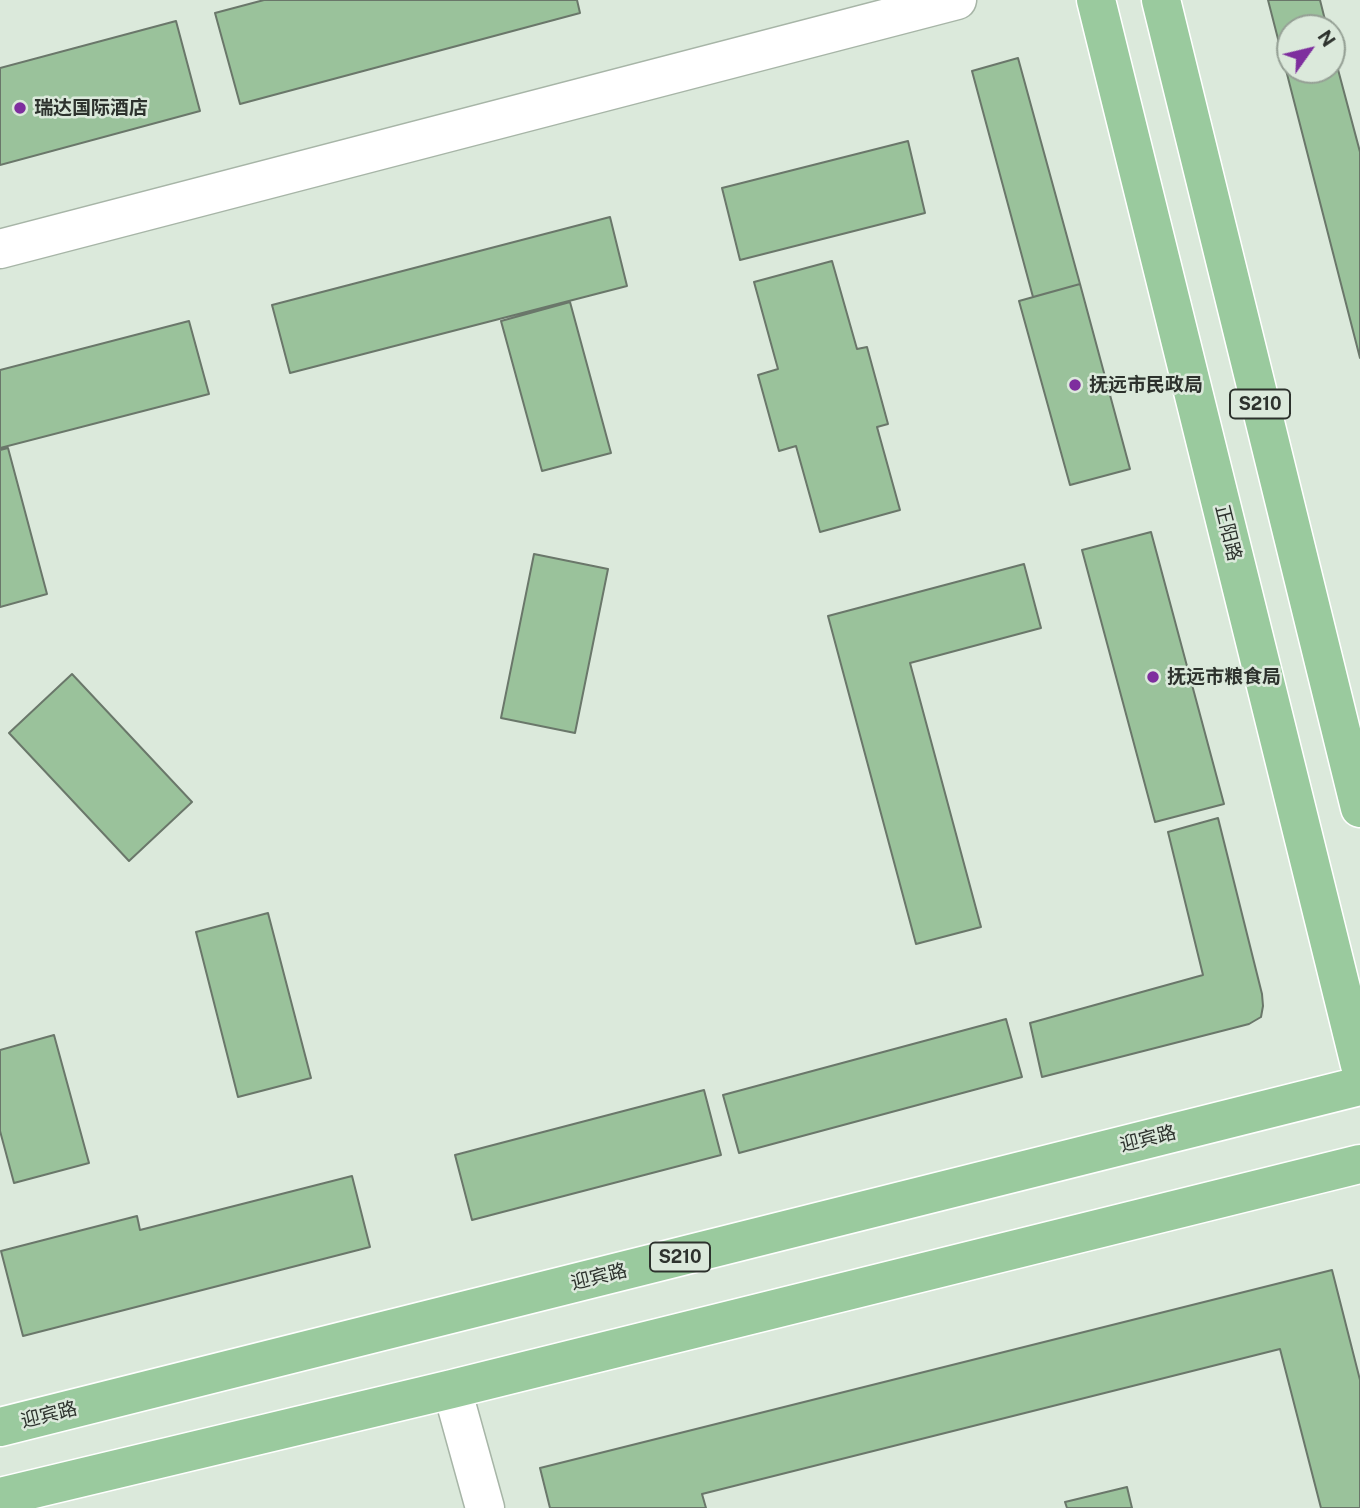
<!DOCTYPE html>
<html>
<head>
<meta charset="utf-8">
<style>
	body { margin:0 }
	#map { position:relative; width:1360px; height:1508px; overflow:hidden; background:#dbe9db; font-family:"Public Sans",sans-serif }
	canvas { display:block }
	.north { position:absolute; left:1276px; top:14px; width:70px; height:70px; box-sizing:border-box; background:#dbe9db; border:2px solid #95a095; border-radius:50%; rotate:56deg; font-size:19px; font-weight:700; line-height:28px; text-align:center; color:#2d322d }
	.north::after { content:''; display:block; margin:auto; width:24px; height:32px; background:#7e2e9e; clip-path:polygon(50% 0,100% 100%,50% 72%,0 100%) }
</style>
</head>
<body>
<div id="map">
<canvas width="1360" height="1508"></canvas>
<div class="north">N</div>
</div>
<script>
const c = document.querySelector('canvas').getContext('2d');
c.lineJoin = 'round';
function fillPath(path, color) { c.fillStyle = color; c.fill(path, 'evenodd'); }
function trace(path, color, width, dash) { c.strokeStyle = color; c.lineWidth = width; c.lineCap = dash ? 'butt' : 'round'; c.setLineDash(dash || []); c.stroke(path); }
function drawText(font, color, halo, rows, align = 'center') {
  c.font = font + ' "Public Sans","Noto Sans SC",sans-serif'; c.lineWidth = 5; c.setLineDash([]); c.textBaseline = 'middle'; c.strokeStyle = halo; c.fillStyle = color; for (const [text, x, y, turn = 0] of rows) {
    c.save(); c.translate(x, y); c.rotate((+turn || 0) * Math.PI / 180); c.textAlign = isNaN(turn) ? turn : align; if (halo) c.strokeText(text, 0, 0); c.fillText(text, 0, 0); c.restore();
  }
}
const building = new Path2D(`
	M264 0H577L580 13 240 104 215 13Z
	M1268 0H1320L1327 28H1290V70H1332V47L1360 152V358Z
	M176 21 200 111 0 165V68Z
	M1018 58 1080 284 1033 297 972 71Z
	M908 141 925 213 740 260 722 188Z
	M610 217 627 286 290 373 272 305Z
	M832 261 857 349 867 347 888 424 877 427 900 510 820 532 796 446 779 451 758 375 778 369 754 282Z
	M1080 284 1130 469 1070 485 1019 301Z
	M570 302 611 453 542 471 501 321Z
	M189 321 209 394 0 448V370Z
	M8 448 47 594 0 607V450Z
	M1151 532 1224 804 1155 822 1082 550Z
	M534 554 608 569 575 733 501 718Z
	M1024 564 1041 628 910 663 981 927 916 944 828 616Z
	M72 674 192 802 129 861 9 733Z
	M1218 818 1262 994 1263 1006 1261 1017 1249 1024 1042 1077 1030 1023 1203 975 1168 832Z
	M268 913 311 1078 238 1097 196 932Z
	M1006 1019 1022 1077 739 1153 723 1095Z
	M54 1035 89 1163 14 1183 0 1131V1050Z
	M704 1090 721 1155 472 1220 455 1155Z
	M352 1176 370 1247 23 1336 1 1251 137 1216 140 1230Z
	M1332 1270 1360 1380V1508H1321L1280 1349 702 1494 706 1508H550L540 1468Z
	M1127 1487 1132 1508H1067L1065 1502Z`);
fillPath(building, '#9ac29b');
trace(building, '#6a776a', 2);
const minor = new Path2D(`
	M0 249 957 0
	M452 1389 485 1508`);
const major = new Path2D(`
	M1096 0 1360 1065
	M1161 0 1360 808
	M0 1427 1360 1086
	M0 1497 452 1389 1360 1164`);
trace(minor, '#a7b5a7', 41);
trace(major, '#fff', 41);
trace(minor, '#fff', 38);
trace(major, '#9aca9e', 38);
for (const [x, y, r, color] of [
	[20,108,7,"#7e2e9e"],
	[1075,385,7,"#7e2e9e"],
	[1153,677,7,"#7e2e9e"]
]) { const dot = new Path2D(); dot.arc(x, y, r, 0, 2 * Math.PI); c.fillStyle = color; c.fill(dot); trace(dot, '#dbe9db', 2.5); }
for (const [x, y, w] of [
	[1260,404,60],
	[680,1257,60]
]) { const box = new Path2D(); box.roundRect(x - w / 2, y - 14.5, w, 29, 5); c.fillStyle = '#dbe9db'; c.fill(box); trace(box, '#2d322d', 2); }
drawText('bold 18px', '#2d322d', null, [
	["S210",1260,404],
	["S210",680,1257]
]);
drawText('bold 19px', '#2d322d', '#dbe9db', [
	["瑞达国际酒店",34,108],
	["抚远市民政局",1089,385],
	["抚远市粮食局",1167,677]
], 'left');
drawText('19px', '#2d322d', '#dbe9db', [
	["正阳路",1228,533,76],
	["迎宾路",1148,1139,-14],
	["迎宾路",599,1277,-14],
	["迎宾路",49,1415,-14]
]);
</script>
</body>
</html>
